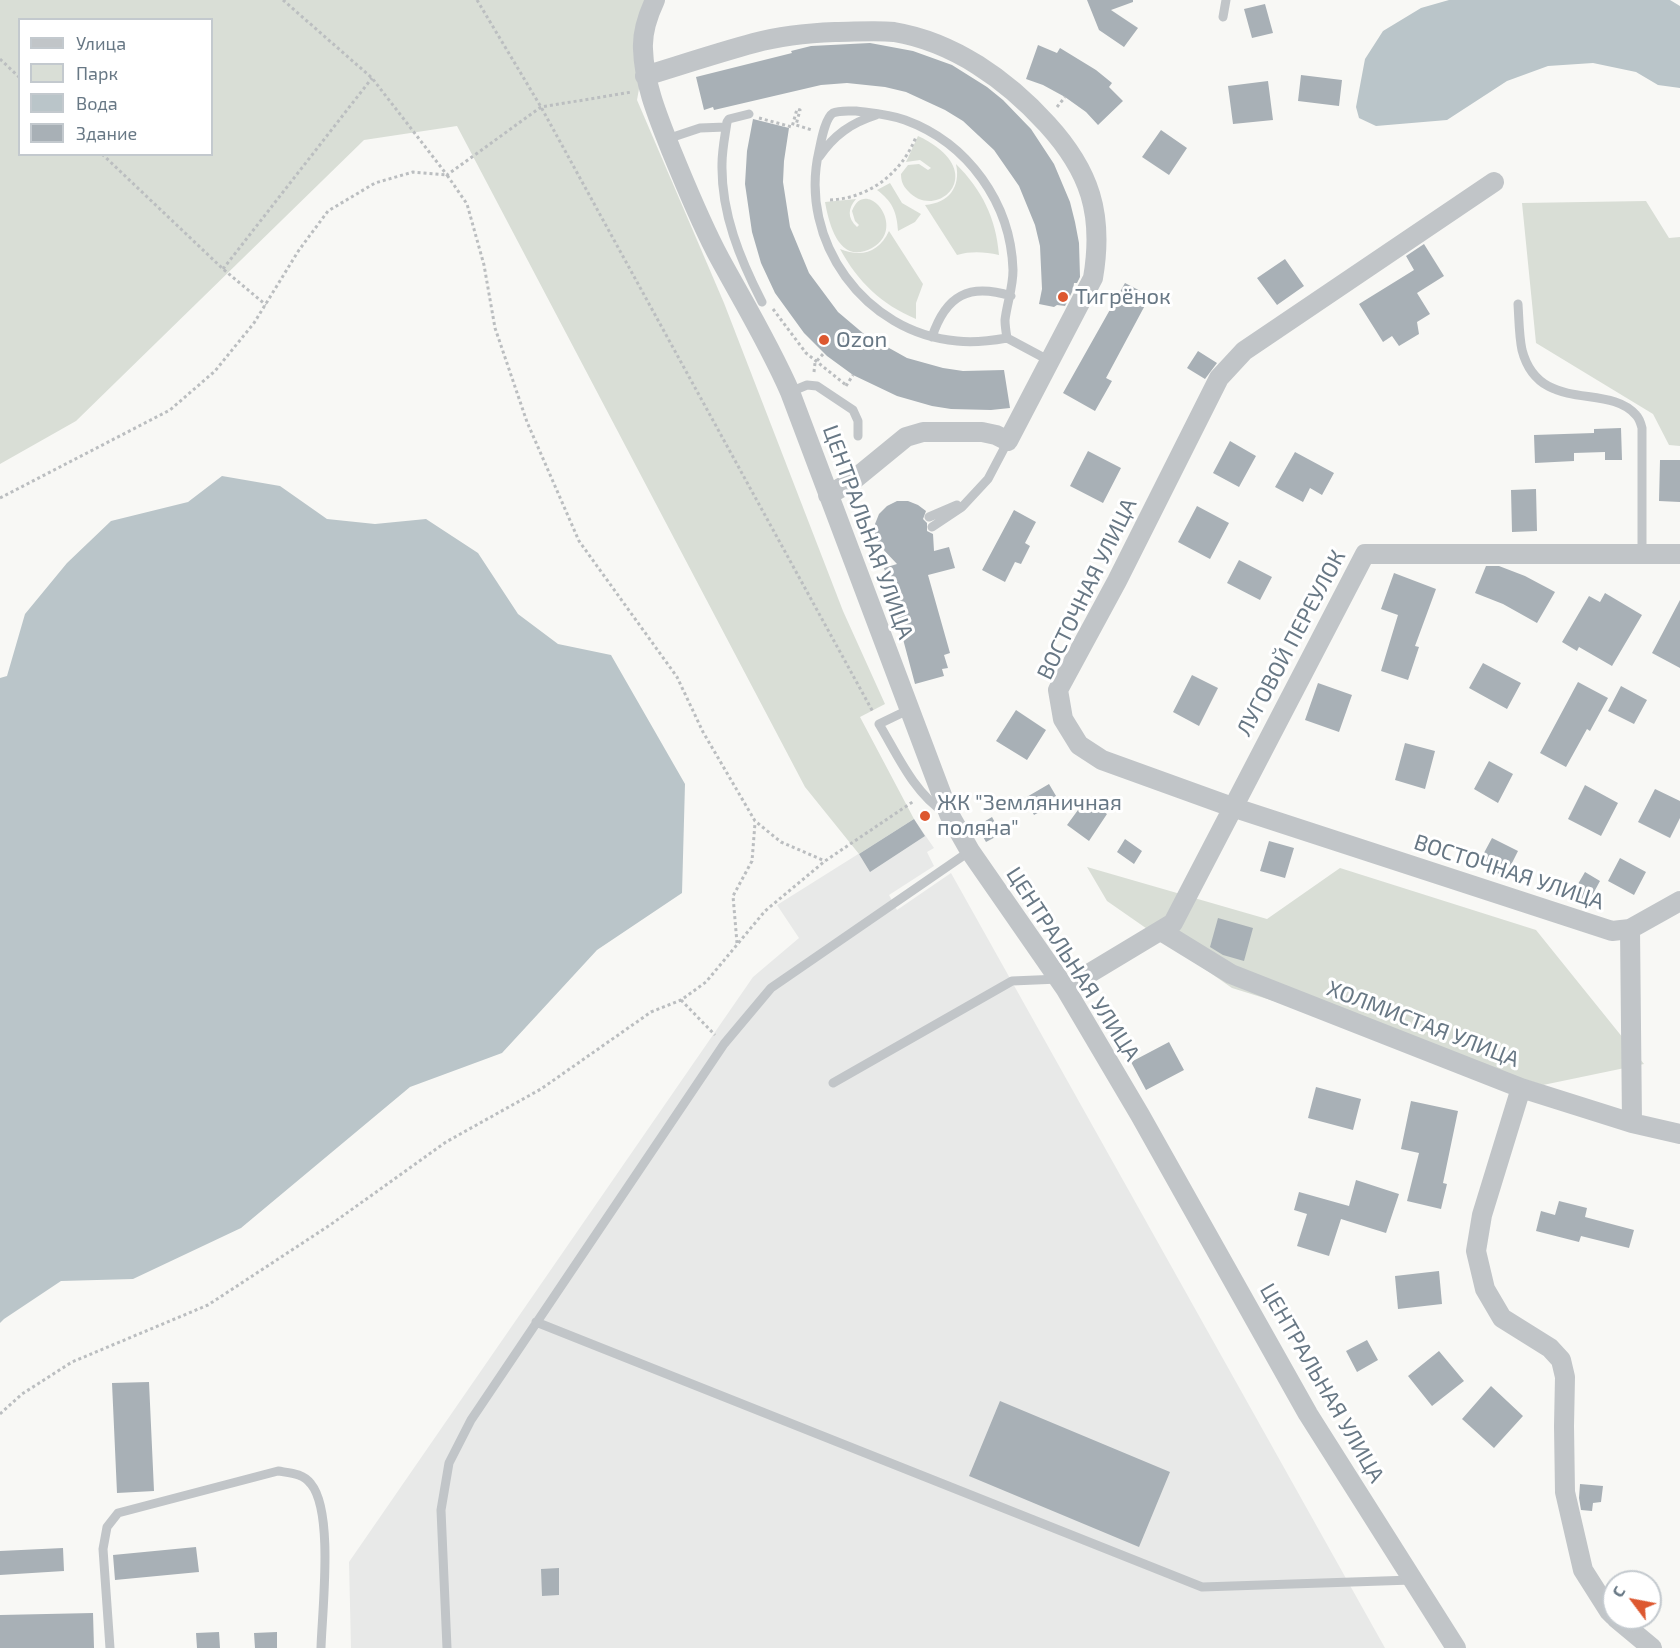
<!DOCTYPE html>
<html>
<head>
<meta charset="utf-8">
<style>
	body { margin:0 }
	#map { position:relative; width:1680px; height:1648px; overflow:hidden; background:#f8f8f5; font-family:"Exo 2",sans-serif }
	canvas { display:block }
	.legend { position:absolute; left:18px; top:18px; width:195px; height:138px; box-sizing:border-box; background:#fff; border:2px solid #c3c9ce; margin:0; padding:8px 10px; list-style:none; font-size:18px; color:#687885 }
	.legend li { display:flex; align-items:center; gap:12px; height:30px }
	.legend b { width:30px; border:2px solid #c3c9ce }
	.north { position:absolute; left:1602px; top:1570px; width:60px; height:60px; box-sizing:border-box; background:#fff; border:2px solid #c3c9ce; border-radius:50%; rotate:302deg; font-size:16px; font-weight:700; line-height:24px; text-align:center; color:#687885 }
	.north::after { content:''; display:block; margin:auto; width:21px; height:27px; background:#dd5830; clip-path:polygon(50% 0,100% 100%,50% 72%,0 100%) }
</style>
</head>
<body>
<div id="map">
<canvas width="1680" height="1648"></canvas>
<ul class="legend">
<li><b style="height:8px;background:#c1c5c8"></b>Улица</li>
<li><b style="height:16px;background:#d9ded6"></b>Парк</li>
<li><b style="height:16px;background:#bac5c9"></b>Вода</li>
<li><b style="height:16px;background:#a8b0b6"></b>Здание</li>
</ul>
<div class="north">С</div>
</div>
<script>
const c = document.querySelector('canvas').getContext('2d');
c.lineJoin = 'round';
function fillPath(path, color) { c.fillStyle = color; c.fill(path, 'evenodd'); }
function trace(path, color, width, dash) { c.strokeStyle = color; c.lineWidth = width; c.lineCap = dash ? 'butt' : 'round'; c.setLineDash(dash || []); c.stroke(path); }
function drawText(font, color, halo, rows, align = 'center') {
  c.font = font + ' "Exo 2",sans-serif'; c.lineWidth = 6; c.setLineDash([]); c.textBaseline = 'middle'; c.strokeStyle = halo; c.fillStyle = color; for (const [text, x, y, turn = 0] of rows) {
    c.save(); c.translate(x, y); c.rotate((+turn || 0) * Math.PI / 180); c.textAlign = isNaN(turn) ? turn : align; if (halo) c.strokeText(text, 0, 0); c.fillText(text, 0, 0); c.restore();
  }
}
fillPath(new Path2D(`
	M914 819 934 848 927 852 934 866 889 895 897 910 951 873 1385 1648H351L349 1562 753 977 799 938 777 905Z`), '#e8e9e8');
fillPath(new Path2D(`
	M0 0H655L637 100 724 303 843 611 885 704 860 717 914 819 859 854 805 787 457 126 364 140 76 421 0 464ZM20 20H212V154H20Z
	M918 136C993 171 937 223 908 191 903 186 901 181 901 174L908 165 919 164 928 170 931 168 920 160 906 162Z
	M956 164C982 190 996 218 999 255 984 252 972 251 957 255L925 205C949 203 961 187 956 164Z
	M890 183 902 203 921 214 915 222 898 231C897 212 892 201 877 190Z
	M856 199C848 208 847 218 857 227L859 225 855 221 852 211C865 175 909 227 872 248 839 266 829 224 825 202Z
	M1646 201 1669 238 1680 237V446L1669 445 1653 414 1536 343 1522 203Z
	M889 231 923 284 916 303V319C881 304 858 282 840 249 862 258 879 252 889 231Z
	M1087 867 1267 919 1340 868 1536 930 1644 1064 1543 1085 1232 988 1107 901Z`), '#d9ded6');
fillPath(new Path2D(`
	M1449 0H1670L1680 6V88L1658 85 1636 72 1593 63 1548 66 1507 81 1447 120 1376 126 1359 118 1356 107 1365 59 1383 31 1421 8Z
	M222 476 280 486 327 519 375 524 426 519 478 553 518 614 558 644 611 655 685 784 682 893 597 950 502 1053 410 1087 241 1228 133 1279 61 1281 4 1319 0 1323V678L7 676 25 614 67 563 111 521 188 502Z`), '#bac5c9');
fillPath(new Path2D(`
	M1087 0H1133V2L1111 10 1138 28 1124 47 1099 30Z
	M1265 4 1273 33 1252 38 1244 9Z
	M870 43 913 51 952 65 987 87 1003 100 1031 129 1054 164 1070 202 1075 222 1079 243 1080 277 1077 283H1074L1073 290 1065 306 1057 305 1054 307 1039 304 1042 289 1040 246 1035 225 1019 186 994 150 963 121 945 110 906 92 885 87 847 83 821 85 714 110 713 107 704 110 696 77 792 53 791 51 811 46Z
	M1038 45 1057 53 1060 48 1096 70 1112 83 1109 87 1123 101 1098 125 1086 112 1065 97 1043 85 1026 79Z
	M1301 75 1342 80 1339 106 1298 101Z
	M1268 81 1273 120 1233 124 1228 86Z
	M753 119 789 128 784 161 783 182 790 227 809 273 838 312 864 334 907 358 943 368 963 371 1004 370 1010 408 991 410 951 409 932 406 897 396 853 375 827 356 804 333 775 293 761 263 752 232 745 184 747 151Z
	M1161 130 1187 148 1169 175 1142 157Z
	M1424 244 1444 276 1417 293 1430 314 1417 322 1419 334 1399 346 1392 336 1383 342 1359 304 1414 270 1406 256Z
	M1285 259 1304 286 1277 305 1257 278Z
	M1125 283 1150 296 1106 378 1112 381 1095 411 1063 393Z
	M1198 351 1217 363 1205 379 1187 368Z
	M1621 428 1622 460H1605V452L1574 453V461L1535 463 1534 435 1594 433V429Z
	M1230 441 1256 456 1239 487 1213 473Z
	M1088 451 1121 468 1103 503 1070 486Z
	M1295 452 1334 473 1322 495 1310 488 1303 502 1275 487Z
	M1660 460H1680V502L1659 501Z
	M1536 489 1537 531 1512 532 1511 490Z
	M897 501H908L918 505 926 511 923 519 927 523V531L933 534 934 551 949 547 955 568 928 575 950 653 944 655 948 668 942 669 944 676 915 684 884 568 897 564 879 545 875 535V524L879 514 887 506Z
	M1197 506 1229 523 1210 559 1178 542Z
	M1014 510 1036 522 1025 543 1030 546 1021 564 1015 562 1005 582 982 570Z
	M1239 560 1272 577 1260 600 1227 583Z
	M1486 566H1499L1525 576 1555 592 1537 623 1503 604 1475 593Z
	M1394 573 1436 589 1415 646 1419 647 1408 680 1381 671 1398 615 1381 609Z
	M1605 593 1642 615 1612 666 1579 647 1577 651 1562 642 1589 596 1600 602Z
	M1680 600V668L1652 653Z
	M1483 663 1521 683 1507 709 1469 688Z
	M1192 675 1218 688 1199 726 1173 712Z
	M1578 682 1608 698 1590 731 1587 729 1566 767 1540 753Z
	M1318 683 1352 695 1339 732 1305 720Z
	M1621 686 1647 700 1634 724 1608 711Z
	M1016 710 1046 730 1027 760 996 741Z
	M1405 743 1435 751 1425 789 1395 780Z
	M1489 761 1513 774 1498 803 1474 789Z
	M1049 784 1059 801 1034 815 1025 798Z
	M1585 785 1618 803 1601 836 1568 819Z
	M1655 789 1680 801V818L1670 838 1638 822Z
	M1086 799 1107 814 1089 841 1067 825Z
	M992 817 1001 834 986 842 977 826Z
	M914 819 925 836 870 872 859 854Z
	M1492 838 1518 851 1505 877 1478 864Z
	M1125 839 1142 851 1134 864 1117 852Z
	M1269 841 1294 848 1285 878 1260 871Z
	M1620 858 1646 872 1634 895 1608 881Z
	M1585 872 1600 881 1587 905 1571 896Z
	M1218 918 1253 928 1244 961 1223 955 1210 947Z
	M1169 1042 1184 1070 1146 1090 1131 1062Z
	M1316 1087 1361 1099 1353 1130 1308 1118Z
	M1411 1101 1458 1111 1443 1183 1447 1184 1441 1209 1407 1201 1419 1153 1401 1149Z
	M1356 1180 1399 1194 1386 1233 1341 1219 1329 1256 1297 1246 1307 1214 1294 1210 1299 1192 1349 1206Z
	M1559 1201 1587 1208 1585 1217 1634 1230 1629 1248 1581 1236 1579 1242 1536 1231 1541 1211 1555 1215Z
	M1439 1271 1442 1304 1398 1309 1395 1276Z
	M1367 1340 1378 1360 1357 1372 1346 1351Z
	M1439 1351 1464 1381 1432 1406 1408 1376Z
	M149 1382 154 1491 117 1493 112 1383Z
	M1491 1386 1523 1416 1494 1448 1462 1419Z
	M1000 1401 1170 1472 1139 1547 969 1476Z
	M1580 1484 1603 1486 1601 1502 1593 1503 1592 1511 1581 1510 1579 1498Z
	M196 1547 199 1572 115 1580 113 1555Z
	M63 1548 64 1571 0 1575V1551Z
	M559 1568V1595L542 1596 541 1569Z
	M93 1613 94 1648H0V1615Z
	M219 1632 220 1648H197L196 1633Z
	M277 1632V1648H255L254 1633Z`), '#a8b0b6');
trace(new Path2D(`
	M283 0 372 78 447 175 541 107 632 92
	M477 0 541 107 873 712
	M0 59 20 78
	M1057 107 1065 97
	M759 118 792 127 797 109 800 110 796 125 812 130
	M102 154 223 269 266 305
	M830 200C869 198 901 174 916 137
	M223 269 372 78
	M773 309 806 353 846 385
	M814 372 815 363 824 353
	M846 386 853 375
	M0 498 170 410 215 371 254 323 299 250 328 211 375 183 413 172 447 175 467 204 484 265 495 328 527 422 579 541 677 677 703 732 755 821 781 842 825 861
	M737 943 733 896 752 861 755 823
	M681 1000 715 1035
	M0 1414 22 1394 72 1362 208 1305 330 1225 446 1142 541 1089 651 1012 681 1000 706 982 765 911 825 861 914 801`), '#bbbec0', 3, [3, 3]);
trace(new Path2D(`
	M1223 17 1226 0
	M856 111C872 113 889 114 905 120 968 143 1011 203 1013 270 1013 288 1007 303 1005 320 1005 326 1006 332 1007 338 990 341 974 343 957 341 865 333 798 241 819 151 821 142 825 118 833 113 839 110 849 111 856 111Z
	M749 114 729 119 727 122C725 136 722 150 722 164 721 213 740 259 762 302
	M667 139 700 128 726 127
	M819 157C834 135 851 123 876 115
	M1518 304C1519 319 1519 336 1522 350 1539 415 1608 382 1636 415 1639 418 1641 424 1642 428V553
	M932 337C946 295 969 283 1011 296
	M1007 338 1050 361
	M790 392 807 385 817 386 853 410 858 421V436
	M929 517 957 505
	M932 527 962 507 988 479 1008 441
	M908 710 879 724C897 754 914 793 944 812
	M833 1083 1012 981 1059 979
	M536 1322 1202 1587 1412 1580
	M110 1648 103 1549 107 1527 118 1513 278 1471C290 1473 303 1473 311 1484 334 1512 322 1611 321 1648
	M447 1648 441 1510 449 1463 471 1420 724 1044 771 988 970 851`), '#c1c5c8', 9);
trace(new Path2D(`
	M655 0C648 15 642 32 643 49 644 84 658 117 671 150 686 186 701 224 720 259 744 303 770 346 790 392L949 814 970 851 1065 988 1140 1115 1308 1414 1456 1648
	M645 76C681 65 717 53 754 43 780 36 809 33 835 32 854 32 875 30 894 32 954 42 1007 80 1047 124 1090 171 1104 214 1093 278L1008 441 996 435 982 432H923L906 437 851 482 828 495
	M1494 182 1244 351 1219 378 1117 581 1058 690 1063 719 1079 745 1102 760 1232 807 1612 931 1630 929 1680 901
	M1630 929 1632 1123
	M1161 931 1231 974 1521 1088 1632 1123 1680 1134
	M1065 988 1173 923 1365 554H1680
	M1521 1088 1482 1215 1476 1251 1485 1289 1502 1318 1550 1348 1561 1360 1565 1377 1564 1426 1565 1492 1583 1570 1609 1611 1614 1616
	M1616 1618 1652 1648`), '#c1c5c8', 20);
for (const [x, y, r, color] of [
	[1063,297,6,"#dd5830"],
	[824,340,6,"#dd5830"],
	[925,816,6,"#dd5830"]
]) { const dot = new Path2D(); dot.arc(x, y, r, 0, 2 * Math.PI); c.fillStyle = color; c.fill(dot); trace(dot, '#fff', 2); }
drawText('22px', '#687885', '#fff', [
	["Тигрёнок",1075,297],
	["Ozon",836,340],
	["ЖК \"Земляничная",937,803],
	["поляна\"",937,828]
], 'left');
drawText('22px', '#687885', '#fff', [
	["ЦЕНТРАЛЬНАЯ УЛИЦА",868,532,70],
	["ВОСТОЧНАЯ УЛИЦА",1087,589,-64],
	["ЛУГОВОЙ ПЕРЕУЛОК",1291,643,-62],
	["ВОСТОЧНАЯ УЛИЦА",1509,872,18],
	["ЦЕНТРАЛЬНАЯ УЛИЦА",1073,964,57],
	["ХОЛМИСТАЯ УЛИЦА",1423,1024,21],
	["ЦЕНТРАЛЬНАЯ УЛИЦА",1322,1383,60]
]);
</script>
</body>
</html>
